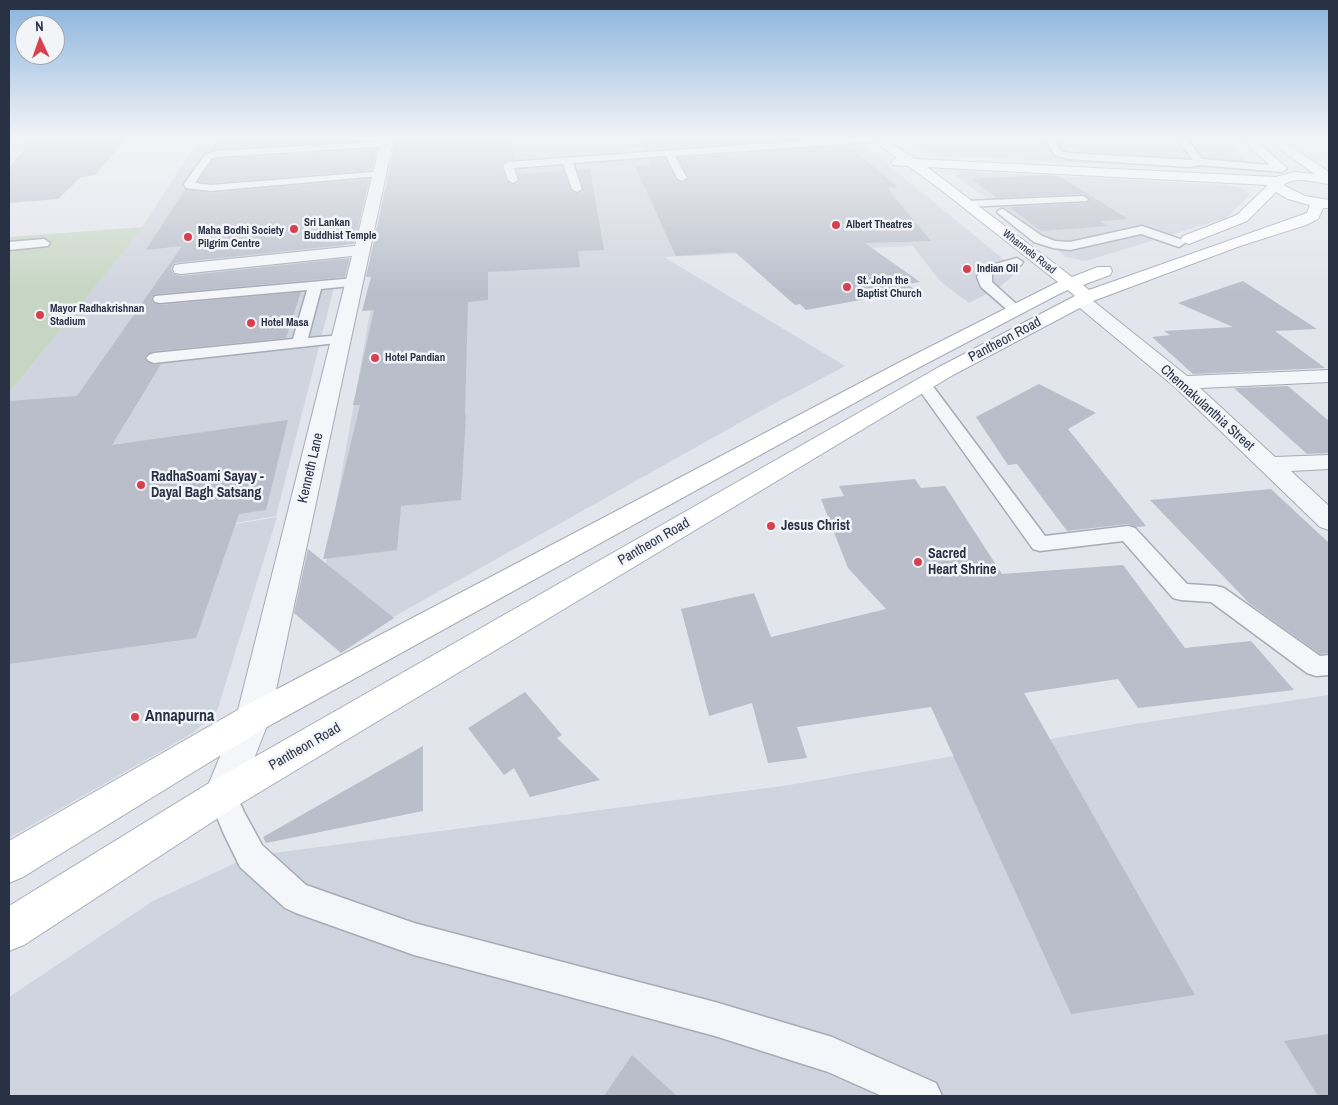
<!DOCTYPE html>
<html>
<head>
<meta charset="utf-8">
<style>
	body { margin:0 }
	#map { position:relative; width:1338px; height:1105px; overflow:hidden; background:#e2e5eb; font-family:"Archivo Narrow",sans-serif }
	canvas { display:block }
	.frame { position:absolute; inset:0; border:10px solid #293145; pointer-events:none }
	.north { position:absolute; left:15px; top:15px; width:50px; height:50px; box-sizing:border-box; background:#f2f4f8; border:1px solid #a2a6b0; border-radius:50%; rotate:357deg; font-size:14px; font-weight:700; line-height:20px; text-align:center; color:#293145 }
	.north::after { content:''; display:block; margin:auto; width:18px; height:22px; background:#d8404f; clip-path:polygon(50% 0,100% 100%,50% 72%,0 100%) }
</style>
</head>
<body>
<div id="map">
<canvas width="1338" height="1105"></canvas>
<div class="frame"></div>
<div class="north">N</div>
</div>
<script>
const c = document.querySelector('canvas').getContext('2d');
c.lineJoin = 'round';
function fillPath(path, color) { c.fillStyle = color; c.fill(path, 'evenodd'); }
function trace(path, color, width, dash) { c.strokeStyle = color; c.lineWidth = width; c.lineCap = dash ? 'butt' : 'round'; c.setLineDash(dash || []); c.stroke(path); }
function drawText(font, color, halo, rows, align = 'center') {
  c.font = font + ' "Archivo Narrow",sans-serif'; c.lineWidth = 5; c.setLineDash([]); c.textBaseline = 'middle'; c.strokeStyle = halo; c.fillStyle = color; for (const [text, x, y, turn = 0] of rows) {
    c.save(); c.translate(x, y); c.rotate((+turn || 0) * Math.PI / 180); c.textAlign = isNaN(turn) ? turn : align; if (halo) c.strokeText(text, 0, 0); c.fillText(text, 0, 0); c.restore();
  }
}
fillPath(new Path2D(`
	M9 137H173L9 152Z
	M201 137H372L276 516 9 562V393L142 227Z
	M401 137H854L1018 271 1000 287 969 303 940 281 913 246 664 257 845 366 757 413 361 635 317 613Z
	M900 137H1226L1248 165 1231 170 943 156 924 150Z
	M962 171 1226 185 1243 188 1250 194 1226 218 1086 261 1066 257 956 176Z
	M277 517 217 711 193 733 9 838V563Z
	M1329 695V1096H9V997L153 901 251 856 790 785 1135 724Z`), '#d0d4de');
fillPath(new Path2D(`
	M143 227 9 393V237Z`), '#c7d6c3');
fillPath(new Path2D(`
	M35 137H128L95 175 81 177 58 199 9 203V167Z
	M219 137H351L350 140 380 139 216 149 210 151Z
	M510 137 516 160H507L501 166 506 181 512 185 520 181 517 170 519 169 520 174 564 171 570 190 578 194 584 188 577 170 590 169 604 250 578 251 580 267 488 272V300L468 302 465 415H466L461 500 401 506 397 550 323 559 360 405H353L374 310 362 311 371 277H366L396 138Z
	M638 137H831L643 150Z
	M848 145 898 187 887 188 931 241 865 243 920 282 907 284 915 290 806 310 800 304 795 305 735 252 676 256 635 166 650 165 647 159 665 158 675 179 683 183 689 177 678 158Z
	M377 149 372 170 211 183 198 182 212 161 217 159Z
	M1045 175 1059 176 1128 219 1100 221 1108 226 1041 231 1009 207 1087 203 1090 198 1083 194 997 198 972 179Z
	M370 179 354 244 181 262 175 263 171 268 173 274 181 276 350 258 345 277 155 294 151 298 153 303 160 305 301 292 286 338 154 351 148 354 144 358 148 362 154 365 161 364 112 445 288 420 266 510 239 514 196 638 9 664V401L77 396 182 246 146 250 185 189 211 193Z
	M1243 281 1317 329 1275 331 1325 368 1193 374 1152 337 1170 335 1164 331 1233 327 1178 303Z
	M1039 384 1096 413 1068 429 1146 526 1136 527 1128 524 1067 531 1017 464 1008 465 976 417Z
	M1288 386 1329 421V453L1307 454 1234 388Z
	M915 479 921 488 945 486 1002 574 1123 565 1185 648 1251 641 1294 690 1138 708 1118 679 1024 693 1195 995 1071 1014 931 707 797 727 807 758 768 763 752 703 709 716 681 609 754 593 771 637 886 609 848 568 821 499 844 496 839 486Z
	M1271 489 1329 543V653L1320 654 1250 604 1150 500Z
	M308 549 394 618 341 653 294 613Z
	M525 692 562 735 557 738 600 780 530 797 514 768 504 775 468 728Z
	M423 746V811L266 843 263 837Z
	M1329 1034V1096H1318L1284 1041Z
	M632 1055 677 1096H604Z`), '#b9beca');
const lane = new Path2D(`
	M858 137H872L874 139 869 142 675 156 687 178 682 181 677 178 666 156 573 163 582 189 577 192 572 189 563 164 514 168 518 180 513 183 508 180 503 165 508 162Z
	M1033 137H1052L1061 151 1069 153 1193 160 1176 137H1186L1202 159 1282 166 1287 169 1282 172 1199 165 1189 167 1068 159 1055 155 1045 140Z
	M386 141 389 142V146L217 157 211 159 195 183 211 185 384 171 385 173 380 176 211 191 186 188 184 184 205 155 216 151Z
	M1083 196 1088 199 1087 201 966 207 960 204 966 201Z
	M1003 209 1042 236 1055 241 1070 242 1142 226 1183 240 1185 243 1179 247 1141 234 1070 250 1053 248 1034 242 999 214 997 212 999 210Z
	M44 239 50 243 48 246 9 250V242Z
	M1017 258 1023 262 1021 265 992 273V282L1023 310 1021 313H1011L981 287 977 277 981 268Z
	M355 278 360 279 362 282 360 285 321 289 308 338 341 335 346 336 348 339 346 342 154 363 149 361 146 358 149 355 154 353 293 339 307 290 160 303 155 302 153 299 155 296Z
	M923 379 929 381 1045 536 1128 526 1135 528 1187 584 1216 586 1224 588 1320 656 1329 655V675L1316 676 1307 673 1211 602 1181 600 1173 598 1123 541 1040 551 1033 549 915 384 917 381Z
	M222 782 232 786 244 812 262 845 306 885 414 923 715 1002 832 1037 936 1083 942 1096H882L828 1072 715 1036 414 955 296 913 285 908 240 867 223 832 208 795 212 786Z`);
const street = new Path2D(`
	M382 137H394L270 718 235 807 222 812 209 807 204 795 236 718 352 256 181 274 175 273 173 269 175 265 181 264 355 246Z
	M1081 295 1087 296 1187 376 1329 370V382L1200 388 1275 457 1329 455V469L1291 471 1329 506V530L1320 527 1175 387 1075 304 1072 300 1075 296Z`);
const secondary = new Path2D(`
	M868 137H882L915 159 1276 177 1294 172 1314 174 1264 137H1278L1329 172V184C1315 182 1297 176 1284 184L1285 186 1305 196 1329 200V208H1323L1318 219 1306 225 1240 246 1093 301 953 375 235 807 24 945 9 951V906L209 783 939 367 1075 296 1068 290 1059 294 916 369 265 728 23 877 9 883V841L241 708 902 361 1058 282 936 186 908 166 893 165 891 162 897 158ZM927 167 1268 185 1237 215 1183 236 1181 239 1183 242 1189 244 1247 221 1276 192 1288 199 1310 205 1307 213 1089 290 1083 285 1110 275 1112 271 1110 267H1098L1072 277Z
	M1239 137H1252L1286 167 1285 170H1275Z`);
trace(lane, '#a7abb6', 3);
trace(street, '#a7abb6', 2);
trace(secondary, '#a7abb6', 2);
fillPath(lane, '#f5f6f9');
fillPath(street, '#f5f6f9');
fillPath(secondary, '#fff');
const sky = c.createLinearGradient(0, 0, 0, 292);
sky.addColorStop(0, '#89b3dd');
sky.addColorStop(0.47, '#f2f3f6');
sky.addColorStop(1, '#f2f3f600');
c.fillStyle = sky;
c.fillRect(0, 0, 1338, 292);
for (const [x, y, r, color] of [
	[836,225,5,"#d8404f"],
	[294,229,5,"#d8404f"],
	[188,237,5,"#d8404f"],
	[967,269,5,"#d8404f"],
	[847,287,5,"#d8404f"],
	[40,315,5,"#d8404f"],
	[251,323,5,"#d8404f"],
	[375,358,5,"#d8404f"],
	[141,485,5,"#d8404f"],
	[771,526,5,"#d8404f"],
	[918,562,5,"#d8404f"],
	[135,717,5,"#d8404f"]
]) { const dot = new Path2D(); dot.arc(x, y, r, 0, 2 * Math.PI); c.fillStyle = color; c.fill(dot); trace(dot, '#f2f4f8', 2); }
drawText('bold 11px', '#293145', '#f2f4f8', [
	["Sri Lankan",304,223],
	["Buddhist Temple",304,236],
	["Albert Theatres",846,225],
	["Maha Bodhi Society",198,231],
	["Pilgrim Centre",198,244],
	["Indian Oil",977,269],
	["St. John the",857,281],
	["Baptist Church",857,294],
	["Mayor Radhakrishnan",50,309],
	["Stadium",50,322],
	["Hotel Masa",261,323],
	["Hotel Pandian",385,358]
], 'left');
drawText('11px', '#293145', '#f2f4f8', [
	["Whannels Road",1029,252,38]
]);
drawText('14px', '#293145', '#f2f4f8', [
	["Pantheon Road",1005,340,-28],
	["Chennakulanthia Street",1207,408,42],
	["Kenneth Lane",311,468,-77],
	["Pantheon Road",654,542,-30],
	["Pantheon Road",305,747,-30]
]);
drawText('bold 14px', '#293145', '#f2f4f8', [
	["RadhaSoami Sayay -",151,477],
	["Dayal Bagh Satsang",151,493],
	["Jesus Christ",781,526],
	["Sacred",928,554],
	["Heart Shrine",928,570]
], 'left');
drawText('bold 16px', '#293145', '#f2f4f8', [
	["Annapurna",145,717]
], 'left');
</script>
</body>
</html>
